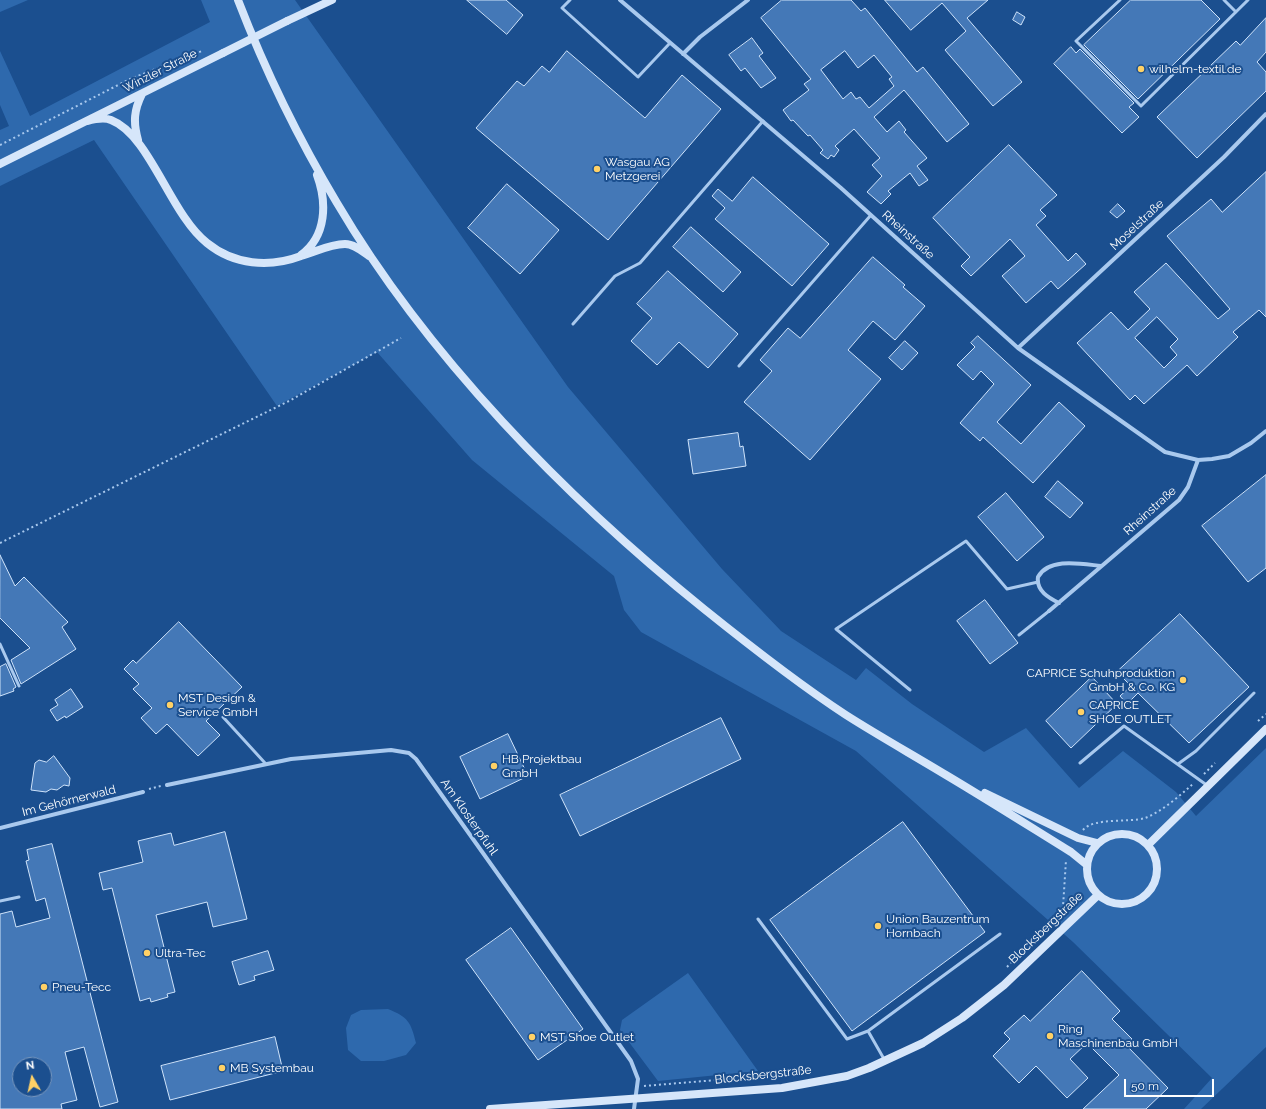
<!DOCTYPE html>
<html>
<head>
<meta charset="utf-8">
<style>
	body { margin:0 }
	#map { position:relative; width:1266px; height:1109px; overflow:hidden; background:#1b4f8f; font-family:Raleway,sans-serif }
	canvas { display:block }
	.north { position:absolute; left:12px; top:1057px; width:40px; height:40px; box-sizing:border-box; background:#1b4f8f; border:1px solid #7695bc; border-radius:50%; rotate:351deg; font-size:11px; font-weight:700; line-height:16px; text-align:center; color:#fff }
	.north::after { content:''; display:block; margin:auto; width:14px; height:18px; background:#ffd166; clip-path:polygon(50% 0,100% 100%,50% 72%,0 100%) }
	.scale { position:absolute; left:1124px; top:1079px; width:90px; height:18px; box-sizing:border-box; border:2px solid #fff; border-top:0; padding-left:5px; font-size:12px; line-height:14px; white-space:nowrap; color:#fff; -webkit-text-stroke:3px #1b4f8f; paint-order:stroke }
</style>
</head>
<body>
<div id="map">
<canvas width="1266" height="1109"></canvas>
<div class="north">N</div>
<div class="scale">50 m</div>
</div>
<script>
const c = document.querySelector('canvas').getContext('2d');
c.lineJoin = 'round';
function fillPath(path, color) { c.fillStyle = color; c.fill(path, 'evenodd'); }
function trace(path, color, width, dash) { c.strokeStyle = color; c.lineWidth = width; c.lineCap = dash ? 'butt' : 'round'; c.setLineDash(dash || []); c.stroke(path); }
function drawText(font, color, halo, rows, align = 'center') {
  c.font = font + ' Raleway,sans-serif'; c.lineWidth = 4; c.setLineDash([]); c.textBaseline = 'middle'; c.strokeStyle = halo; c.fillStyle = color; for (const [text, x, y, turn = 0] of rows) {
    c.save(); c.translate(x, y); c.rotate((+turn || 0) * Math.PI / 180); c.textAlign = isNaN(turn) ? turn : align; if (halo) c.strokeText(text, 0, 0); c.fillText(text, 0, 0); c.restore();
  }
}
fillPath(new Path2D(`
	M0 0H28L0 12Z
	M201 0H295L568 387 722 569 781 631 856 680 866 668 912 704 984 752 1026 728 1079 788 1123 751 1176 792 1196 816 1266 748V1047L1201 1109H1184L1212 1078 1073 942 856 751 641 632 624 610 614 576 472 460 377 352 277 406 94 140 0 186V130L9 126 0 105V51L30 116 210 22Z
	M688 973 758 1071 658 1081 620 1030 622 1020Z
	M388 1009C408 1017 411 1022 416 1043L406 1055 384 1061H361L348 1050 346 1028 351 1015 361 1010Z`), '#2e69ad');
const building = new Path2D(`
	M467 0H506L523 15 507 34Z
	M782 0H851L861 11 865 8 917 72 923 67 969 124 947 142 904 90 874 117 887 132 899 121 906 130 904 132 927 158 917 166 928 180 919 186 910 173 888 191 891 194 881 204 867 192 882 176 872 165 880 158 854 129 835 146 839 150 834 157 831 155 828 159 820 153 823 150 810 135 808 136 793 120 791 121 783 110 809 90 804 84 811 79 761 18ZM845 51 858 68 874 55 892 77 889 79 894 86 869 108 860 97 856 99 851 92 843 99 821 70Z
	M885 0H988L967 18 1022 82 993 106 945 50 966 31 942 3 911 30Z
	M1131 0H1201L1220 19 1138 99 1084 45Z
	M1017 12 1025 17 1021 25 1013 20Z
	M1266 18V52L1257 62 1266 72V91L1197 158 1157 117 1236 41 1240 45Z
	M752 38 763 53 759 56 776 78 761 88 745 68 741 71 729 55Z
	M1071 47 1076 53 1080 49 1134 103 1129 107 1139 117 1122 133 1054 64Z
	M567 51 645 118 682 75 721 109 608 240 476 128 517 81 524 86 542 66 549 72Z
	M1009 145 1057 195 1040 210 1046 216 1036 225 1068 261 1076 253 1086 264 1058 289 1051 281 1026 303 1002 276 1025 256 1010 239 971 276 961 266 970 257 933 218Z
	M1266 172V317L1259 310 1233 332 1238 337 1197 376 1187 365 1144 404 1135 395 1130 400 1077 343 1111 312 1128 330 1150 309 1134 292 1166 263 1218 319 1230 309 1167 236 1211 199 1222 212ZM1157 317 1178 339 1170 347 1177 355 1164 368 1135 338Z
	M753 177 829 244 792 286 715 219 725 208 712 196 718 189 732 201Z
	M507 184 559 230 520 274 468 228Z
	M1118 204 1125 211 1117 218 1110 212Z
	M691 227 741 272 723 292 673 247Z
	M873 257 905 285 903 287 925 306 895 340 873 321 848 350 881 379 810 460 744 402 772 371 760 360 788 328 800 338Z
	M668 271 738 334 708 368 679 342 657 365 631 341 652 318 637 304Z
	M978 336 1031 385 997 422 1021 444 1059 402 1085 426 1033 483 983 437 980 441 960 423 994 384 981 371 973 380 957 365 975 347 971 343Z
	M905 341 918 353 902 370 889 358Z
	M738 433 740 447 743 446 746 466 693 474 688 440Z
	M1266 475V568L1248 582 1202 526Z
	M1058 481 1083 503 1070 518 1045 497Z
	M1006 493 1044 537 1017 561 978 517Z
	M0 555 15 586 24 577 68 622 62 627 76 649 21 684 11 660 30 648 0 618Z
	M985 600 1018 643 990 664 957 621Z
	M1180 614 1249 687 1189 743 1138 693 1127 704 1120 696 1131 686 1117 672Z
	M179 622 242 687 206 721 220 735 198 756 167 724 156 734 141 718 152 708 133 689 139 684 124 669 133 660 136 663Z
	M6 664 16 687 13 689 14 691 0 696V667Z
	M1092 677 1117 704 1071 748 1046 721Z
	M71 689 83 707 66 718 65 716 57 721 50 710 58 705 55 700Z
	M721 718 741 759 580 836 560 795Z
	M508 734 528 776 480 799 460 757Z
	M54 756 70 778 69 786 64 785 57 790 51 789 46 792 31 790 35 763 39 760 46 762Z
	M903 822 985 932 852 1031 770 920Z
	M225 832 247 919 213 927 207 902 156 915 175 992 167 994 168 997 151 1002 150 998 140 1001 112 888 103 890 99 873 143 862 138 841 171 833 174 845Z
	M52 844 118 1102 100 1107 84 1047 65 1052 77 1100 61 1104 62 1109H0V914L12 911 16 927 50 918 45 898 36 901 26 861 29 860 27 850ZM20 1065H44V1089H20Z
	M511 928 583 1029 538 1060 466 960Z
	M268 951 274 970 254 976 255 980 239 985 232 962Z
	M1082 971 1120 1011 1112 1019 1132 1039 1126 1045 1168 1088 1146 1109H1083L1119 1075 1087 1043 1070 1059 1088 1078 1067 1098 1036 1066 1019 1083 993 1056 1010 1039 1004 1033 1024 1015 1030 1021Z
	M275 1037 283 1071 170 1100 161 1066Z`);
fillPath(building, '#4478b7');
trace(building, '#cfe3fa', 1);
trace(new Path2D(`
	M0 145 130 79 202 51
	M0 543 289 401 401 338
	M1258 721 1266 714
	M1204 774 1215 763
	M149 789 161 786
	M1083 830C1094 817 1129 823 1145 818 1163 811 1179 796 1193 784
	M1007 967 1059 913 1063 907 1066 860
	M644 1086 801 1073`), '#a9c9ee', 2, [2, 3]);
trace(new Path2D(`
	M570 0 562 8 638 77 670 43
	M1120 0 1076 41 1141 106 1248 0
	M1224 0 1236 12
	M573 324 615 276 640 263 763 121
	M739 366 871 215
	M1019 635 1049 611
	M0 644 19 686
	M910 690 836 629 966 541 1007 589 1038 582
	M223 717 265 763
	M1080 763 1124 726 1208 786
	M1178 764 1196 751 1254 693
	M0 901 19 897
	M758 919 847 1039 868 1031
	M884 1059 868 1031 1000 934`), '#a9c9ee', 3);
trace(new Path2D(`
	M620 0 841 188 1018 348 1165 452 1198 460 1212 459 1229 456 1251 443 1266 431
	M683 54 700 37 748 0
	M1018 348 1224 157 1266 114
	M1059 603C1049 598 1036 591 1038 577 1049 557 1082 564 1101 566
	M1049 611 1179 500 1188 487 1198 460
	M167 785 291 759 391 750 409 753 416 759 631 1061 638 1079 634 1109
	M0 828 143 792`), '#a9c9ee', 4);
trace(new Path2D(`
	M238 0C265 70 298 138 337 203 427 356 566 498 704 609 750 646 797 683 846 715 879 736 913 755 946 775 988 800 1029 826 1071 852L1087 865
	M287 21 332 0
	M87 121C95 119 104 117 111 120 150 135 170 214 207 243 234 265 269 268 301 256 315 252 330 244 345 244 354 244 362 251 369 256
	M138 140C133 122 134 110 142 94
	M0 164 223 53
	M301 255C327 236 327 202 317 175
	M985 793 1078 838 1097 843
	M1087 869a35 35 0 1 1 70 0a35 35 0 1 1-70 0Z
	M1148 845 1266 729
	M490 1109 782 1088 847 1076 869 1068 923 1043 962 1018 1004 985 1098 895`), '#d6e6fa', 8);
trace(new Path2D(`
	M223 53 287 21`), '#d6e6fa', 8);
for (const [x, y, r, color] of [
	[1141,69,4,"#ffd166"],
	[597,169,4,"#ffd166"],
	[1183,680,4,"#ffd166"],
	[170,705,4,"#ffd166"],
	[1081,712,4,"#ffd166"],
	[494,766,4,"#ffd166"],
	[878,926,4,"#ffd166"],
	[147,953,4,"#ffd166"],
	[44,987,4,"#ffd166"],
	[1050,1036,4,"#ffd166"],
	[532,1037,4,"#ffd166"],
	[222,1068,4,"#ffd166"]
]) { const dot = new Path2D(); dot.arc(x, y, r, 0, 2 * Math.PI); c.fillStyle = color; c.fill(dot); trace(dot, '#1b4f8f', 1.5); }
drawText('12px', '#fff', '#1b4f8f', [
	["wilhelm-textil.de",1149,69],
	["Wasgau AG",605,162],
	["Metzgerei",605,176],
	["CAPRICE Schuhproduktion",1175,673,"right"],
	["GmbH & Co. KG",1175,687,"right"],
	["MST Design &",178,698],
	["Service GmbH",178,712],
	["CAPRICE",1089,705],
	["SHOE OUTLET",1089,719],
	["HB Projektbau",502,759],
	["GmbH",502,773],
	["Union Bauzentrum",886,919],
	["Hornbach",886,933],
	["Ultra-Tec",155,953],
	["Pneu-Tecc",52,987],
	["Ring",1058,1029],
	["Maschinenbau GmbH",1058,1043],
	["MST Shoe Outlet",540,1037],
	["MB Systembau",230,1068]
], 'left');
drawText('12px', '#fff', '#1b4f8f', [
	["Winzler Straße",160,71,-27],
	["Moselstraße",1137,225,-43],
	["Rheinstraße",908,235,42],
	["Rheinstraße",1150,511,-42],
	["Im Gehörnerwald",69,801,-14],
	["Am Klosterpfuhl",469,817,55],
	["Blocksbergstraße",1046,928,-44],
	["Blocksbergstraße",763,1075,-6]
]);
</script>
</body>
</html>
